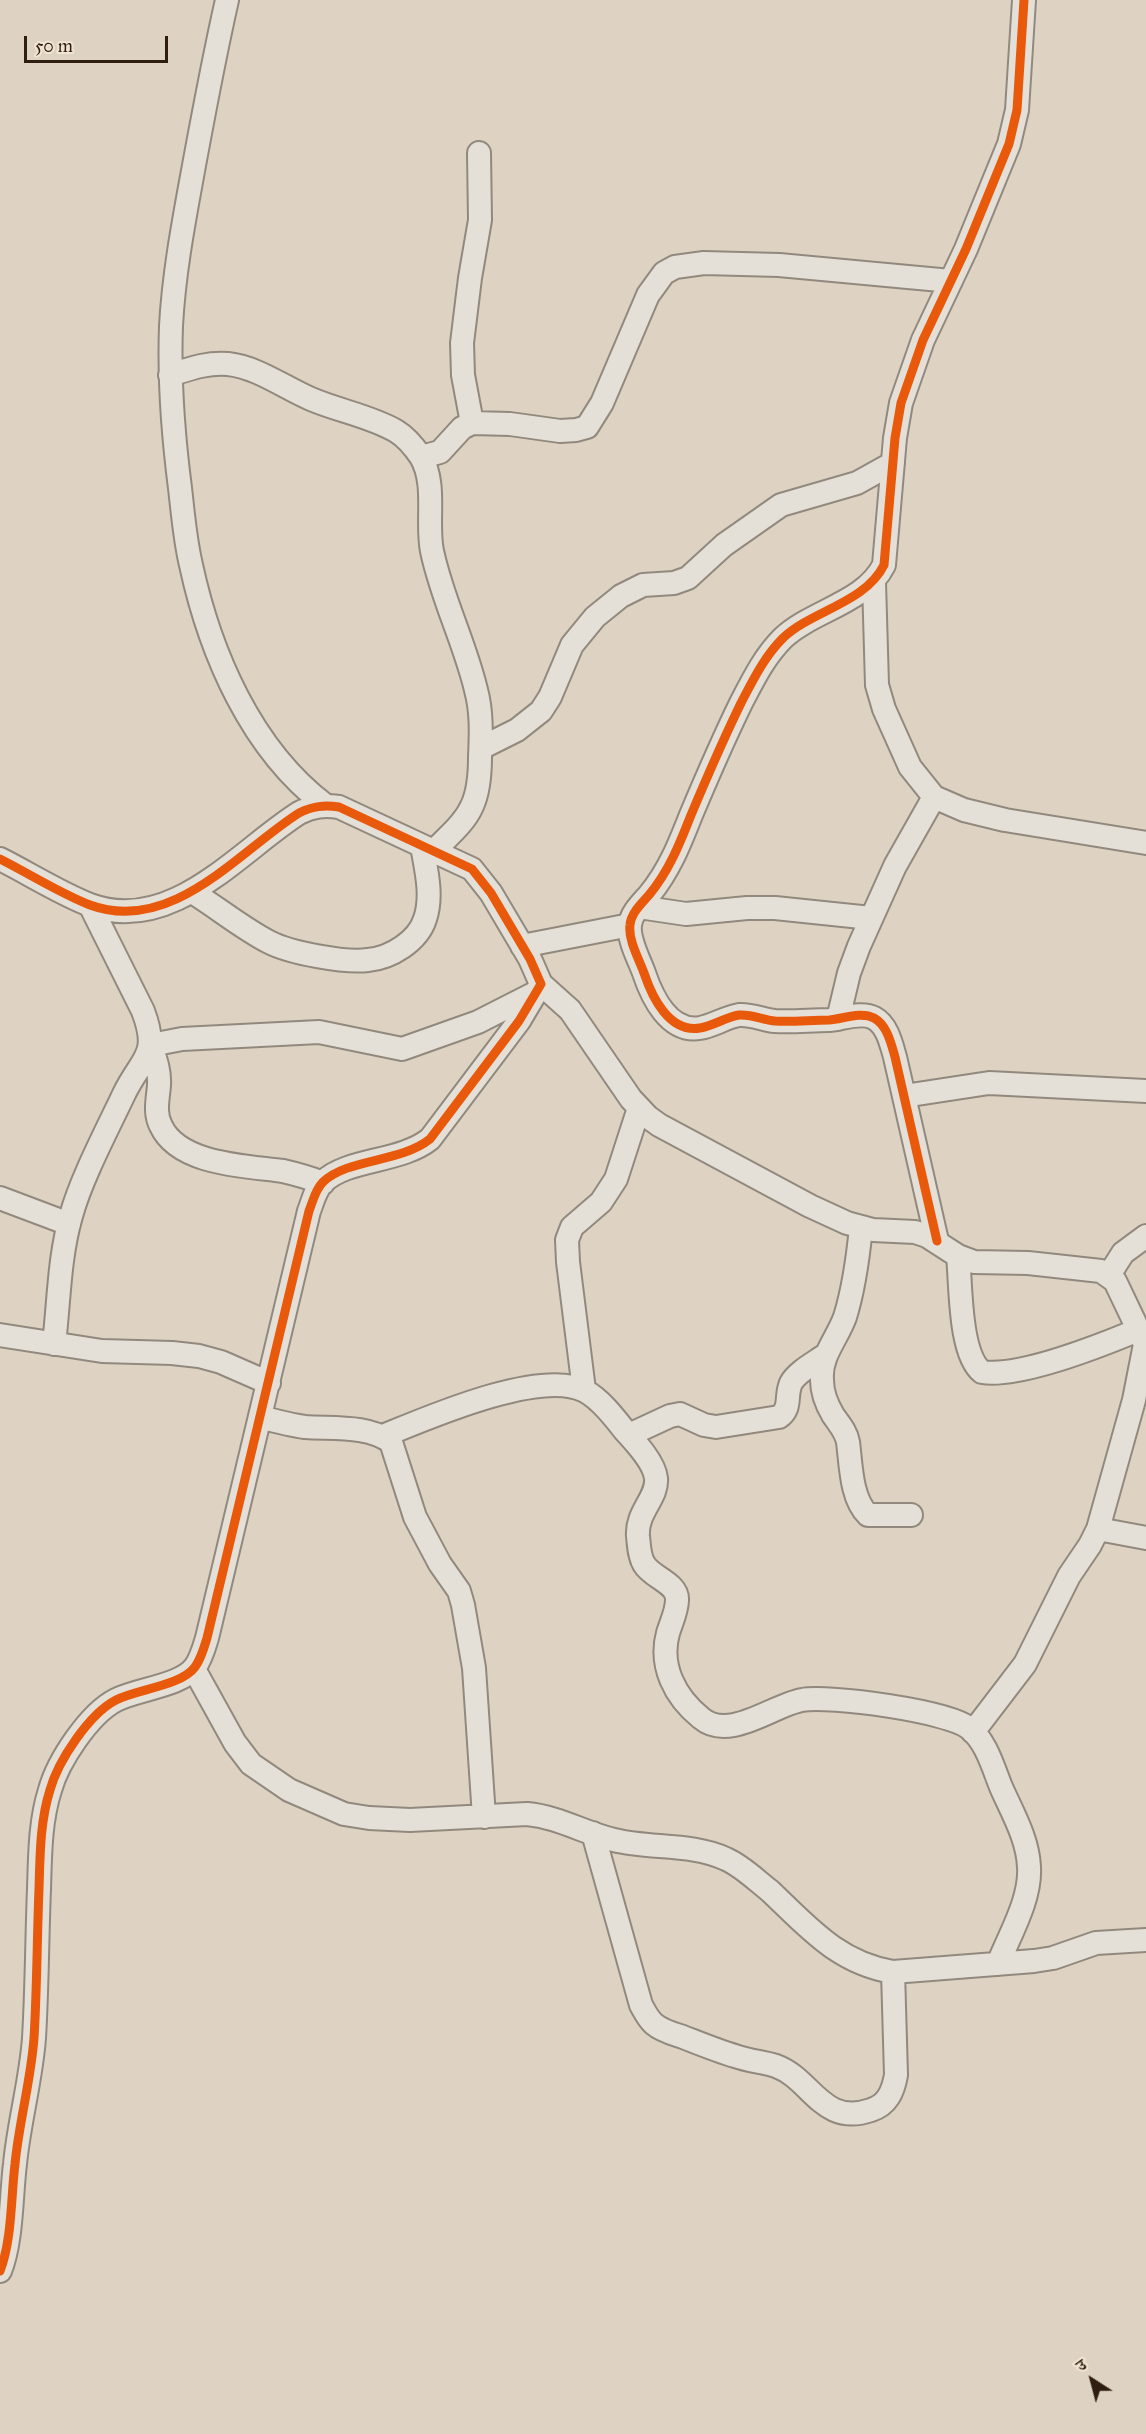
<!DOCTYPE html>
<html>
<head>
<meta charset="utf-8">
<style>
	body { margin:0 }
	#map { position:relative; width:1146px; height:2434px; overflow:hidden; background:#ded3c2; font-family:"IM FELL Great Primer","Noto Serif Devanagari",serif }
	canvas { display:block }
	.north { position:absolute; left:1062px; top:2350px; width:60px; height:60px; -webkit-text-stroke:4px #f1e4d0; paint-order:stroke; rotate:324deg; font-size:16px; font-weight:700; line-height:24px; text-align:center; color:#301d12 }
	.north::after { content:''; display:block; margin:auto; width:21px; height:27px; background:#301d12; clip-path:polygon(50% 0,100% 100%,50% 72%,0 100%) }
	.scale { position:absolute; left:24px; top:36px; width:144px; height:27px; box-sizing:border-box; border:3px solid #301d12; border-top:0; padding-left:8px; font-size:18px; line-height:21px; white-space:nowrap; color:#301d12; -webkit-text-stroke:4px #f1e4d0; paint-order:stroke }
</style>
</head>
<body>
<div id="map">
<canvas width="1146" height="2434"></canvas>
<div class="north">उ</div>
<div class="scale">50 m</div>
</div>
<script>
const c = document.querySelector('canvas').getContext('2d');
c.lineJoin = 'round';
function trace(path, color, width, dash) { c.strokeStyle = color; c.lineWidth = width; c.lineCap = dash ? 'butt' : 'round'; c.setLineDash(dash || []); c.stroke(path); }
const minor = new Path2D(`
	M227 0C215 53 205 106 195 160 185 215 174 270 171 326 169 380 173 434 180 488 183 514 185 540 191 565 210 653 251 749 325 805
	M170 375C189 369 208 362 228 364 257 367 285 388 311 399 339 411 370 416 396 431 406 437 415 448 421 457 437 484 426 522 432 551 442 599 465 643 476 690 482 712 481 734 480 757 480 774 479 791 472 806 464 824 447 837 434 851
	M472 423 463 375 462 343 470 278 480 220 479 153
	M421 457 440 452 462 428 472 423 510 424 560 431 576 430 587 427 602 403 648 295 664 273 675 267 704 263 779 265 951 281
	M874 582 877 685 884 709 910 767 934 797 964 810 1005 820 1146 843
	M481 748 517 730 541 711 550 697 572 645 595 617 621 596 643 585 674 583 688 578 724 545 781 505 857 483 893 463
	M0 859C28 873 61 894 90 905 172 935 239 851 299 813 313 806 324 805 339 807L472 869 491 893 530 959 541 984 519 1021 430 1139C400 1163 348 1158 323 1182 315 1190 313 1201 309 1211L207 1638C204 1648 201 1659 195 1667 181 1686 137 1689 116 1700 89 1714 58 1761 50 1790 40 1821 40 1856 39 1889 37 1938 37 1989 34 2038 31 2080 19 2122 15 2164 11 2196 12 2241 0 2271
	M192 892C218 908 242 928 269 942 290 953 345 963 368 960 391 958 418 941 425 919 433 896 426 869 422 846
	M639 907 686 914 747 908H775L871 918
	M522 946 630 925
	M541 984 570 1010 631 1099 648 1117 659 1125 810 1206 847 1223 873 1230 915 1232 927 1236 958 1256 974 1262 1028 1263 1101 1271 1115 1281 1146 1346
	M838 1019 849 973 859 946 895 866 934 797
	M904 1096 989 1083 1146 1091
	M323 1183C310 1178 296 1174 283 1171 247 1166 179 1165 161 1126 154 1113 158 1099 159 1085 160 1071 155 1058 151 1045L182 1039 319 1032 402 1049 478 1022 535 993
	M0 1198 69 1224
	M861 1227C858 1258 854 1288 845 1317 837 1339 820 1356 822 1380 822 1392 827 1405 833 1415 839 1424 846 1431 848 1442 851 1465 851 1499 868 1515H911
	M937 1241 895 1057C891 1043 887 1025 874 1018 861 1011 843 1019 829 1020 811 1020 793 1022 775 1021 763 1020 752 1014 739 1015 726 1017 713 1026 700 1028 669 1033 652 997 644 973 639 959 628 940 630 925 631 913 642 903 649 895 669 871 680 843 691 815 707 777 723 740 741 703 753 680 764 657 783 638 813 610 865 603 884 565L895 438 901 403 923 340 966 249 1009 144 1017 110 1024 0
	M958 1256C961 1284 959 1354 982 1372 1019 1378 1102 1345 1138 1330
	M1109 1275 1123 1253 1146 1236
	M0 1335 102 1351 172 1353 199 1356 221 1362 269 1383
	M54 1344C59 1302 59 1257 71 1216 81 1179 107 1130 124 1094 142 1057 160 1056 143 1011L90 905
	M584 1390 568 1262 567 1240 572 1227 601 1202 616 1179 639 1108
	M260 1417C275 1421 290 1425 305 1427 333 1429 368 1425 391 1442L415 1517 440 1564 459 1591 463 1605 474 1668 484 1817
	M629 1435 670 1416 680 1414 704 1425 716 1427 779 1417C792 1408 785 1396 791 1383 797 1372 814 1363 824 1356
	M383 1436C427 1418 541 1368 585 1391 600 1399 614 1417 625 1431 636 1443 654 1462 656 1478 658 1498 636 1512 638 1536 639 1545 639 1556 644 1564 652 1578 678 1583 677 1600 677 1611 671 1623 668 1633 659 1666 675 1697 701 1718 729 1742 773 1705 802 1700 829 1695 948 1711 969 1728 986 1741 993 1767 1001 1787 1012 1812 1028 1839 1029 1867 1031 1899 1010 1934 998 1964
	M1098 1529 1146 1538
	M194 1669 235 1743 251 1764 289 1790 344 1814 369 1818 410 1820 527 1814C559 1817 584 1833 614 1840 650 1849 692 1843 726 1859 742 1866 756 1880 770 1891 808 1927 838 1963 893 1972L1034 1961 1053 1958 1096 1943 1146 1940
	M973 1732 1025 1664 1069 1576 1090 1545 1098 1529 1134 1400 1145 1344
	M593 1833 641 2005C645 2012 648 2019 654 2024 662 2031 674 2034 683 2037 701 2044 718 2051 735 2056 749 2061 763 2062 776 2066 812 2079 822 2127 871 2110 887 2105 893 2092 896 2075L893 1972`);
trace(minor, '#92897e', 26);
trace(minor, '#e5e0d7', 22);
trace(new Path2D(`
	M0 859C28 873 61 894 90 905 172 935 239 851 299 813 313 806 324 805 339 807L472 869 491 893 530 959 541 984 519 1021 430 1139C400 1163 348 1158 323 1182 315 1190 313 1201 309 1211L207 1638C204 1648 201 1659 195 1667 181 1686 137 1689 116 1700 89 1714 58 1761 50 1790 40 1821 40 1856 39 1889 37 1938 37 1989 34 2038 31 2080 19 2122 15 2164 11 2196 12 2241 0 2271
	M937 1241 895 1057C891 1043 887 1025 874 1018 861 1011 843 1019 829 1020 811 1020 793 1022 775 1021 763 1020 752 1014 739 1015 726 1017 713 1026 700 1028 669 1033 652 997 644 973 639 959 628 940 630 925 631 913 642 903 649 895 669 871 680 843 691 815 707 777 723 740 741 703 753 680 764 657 783 638 813 610 865 603 884 565L895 438 901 403 923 340 966 249 1009 144 1017 110 1024 0`), '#e8590c', 9);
</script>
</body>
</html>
